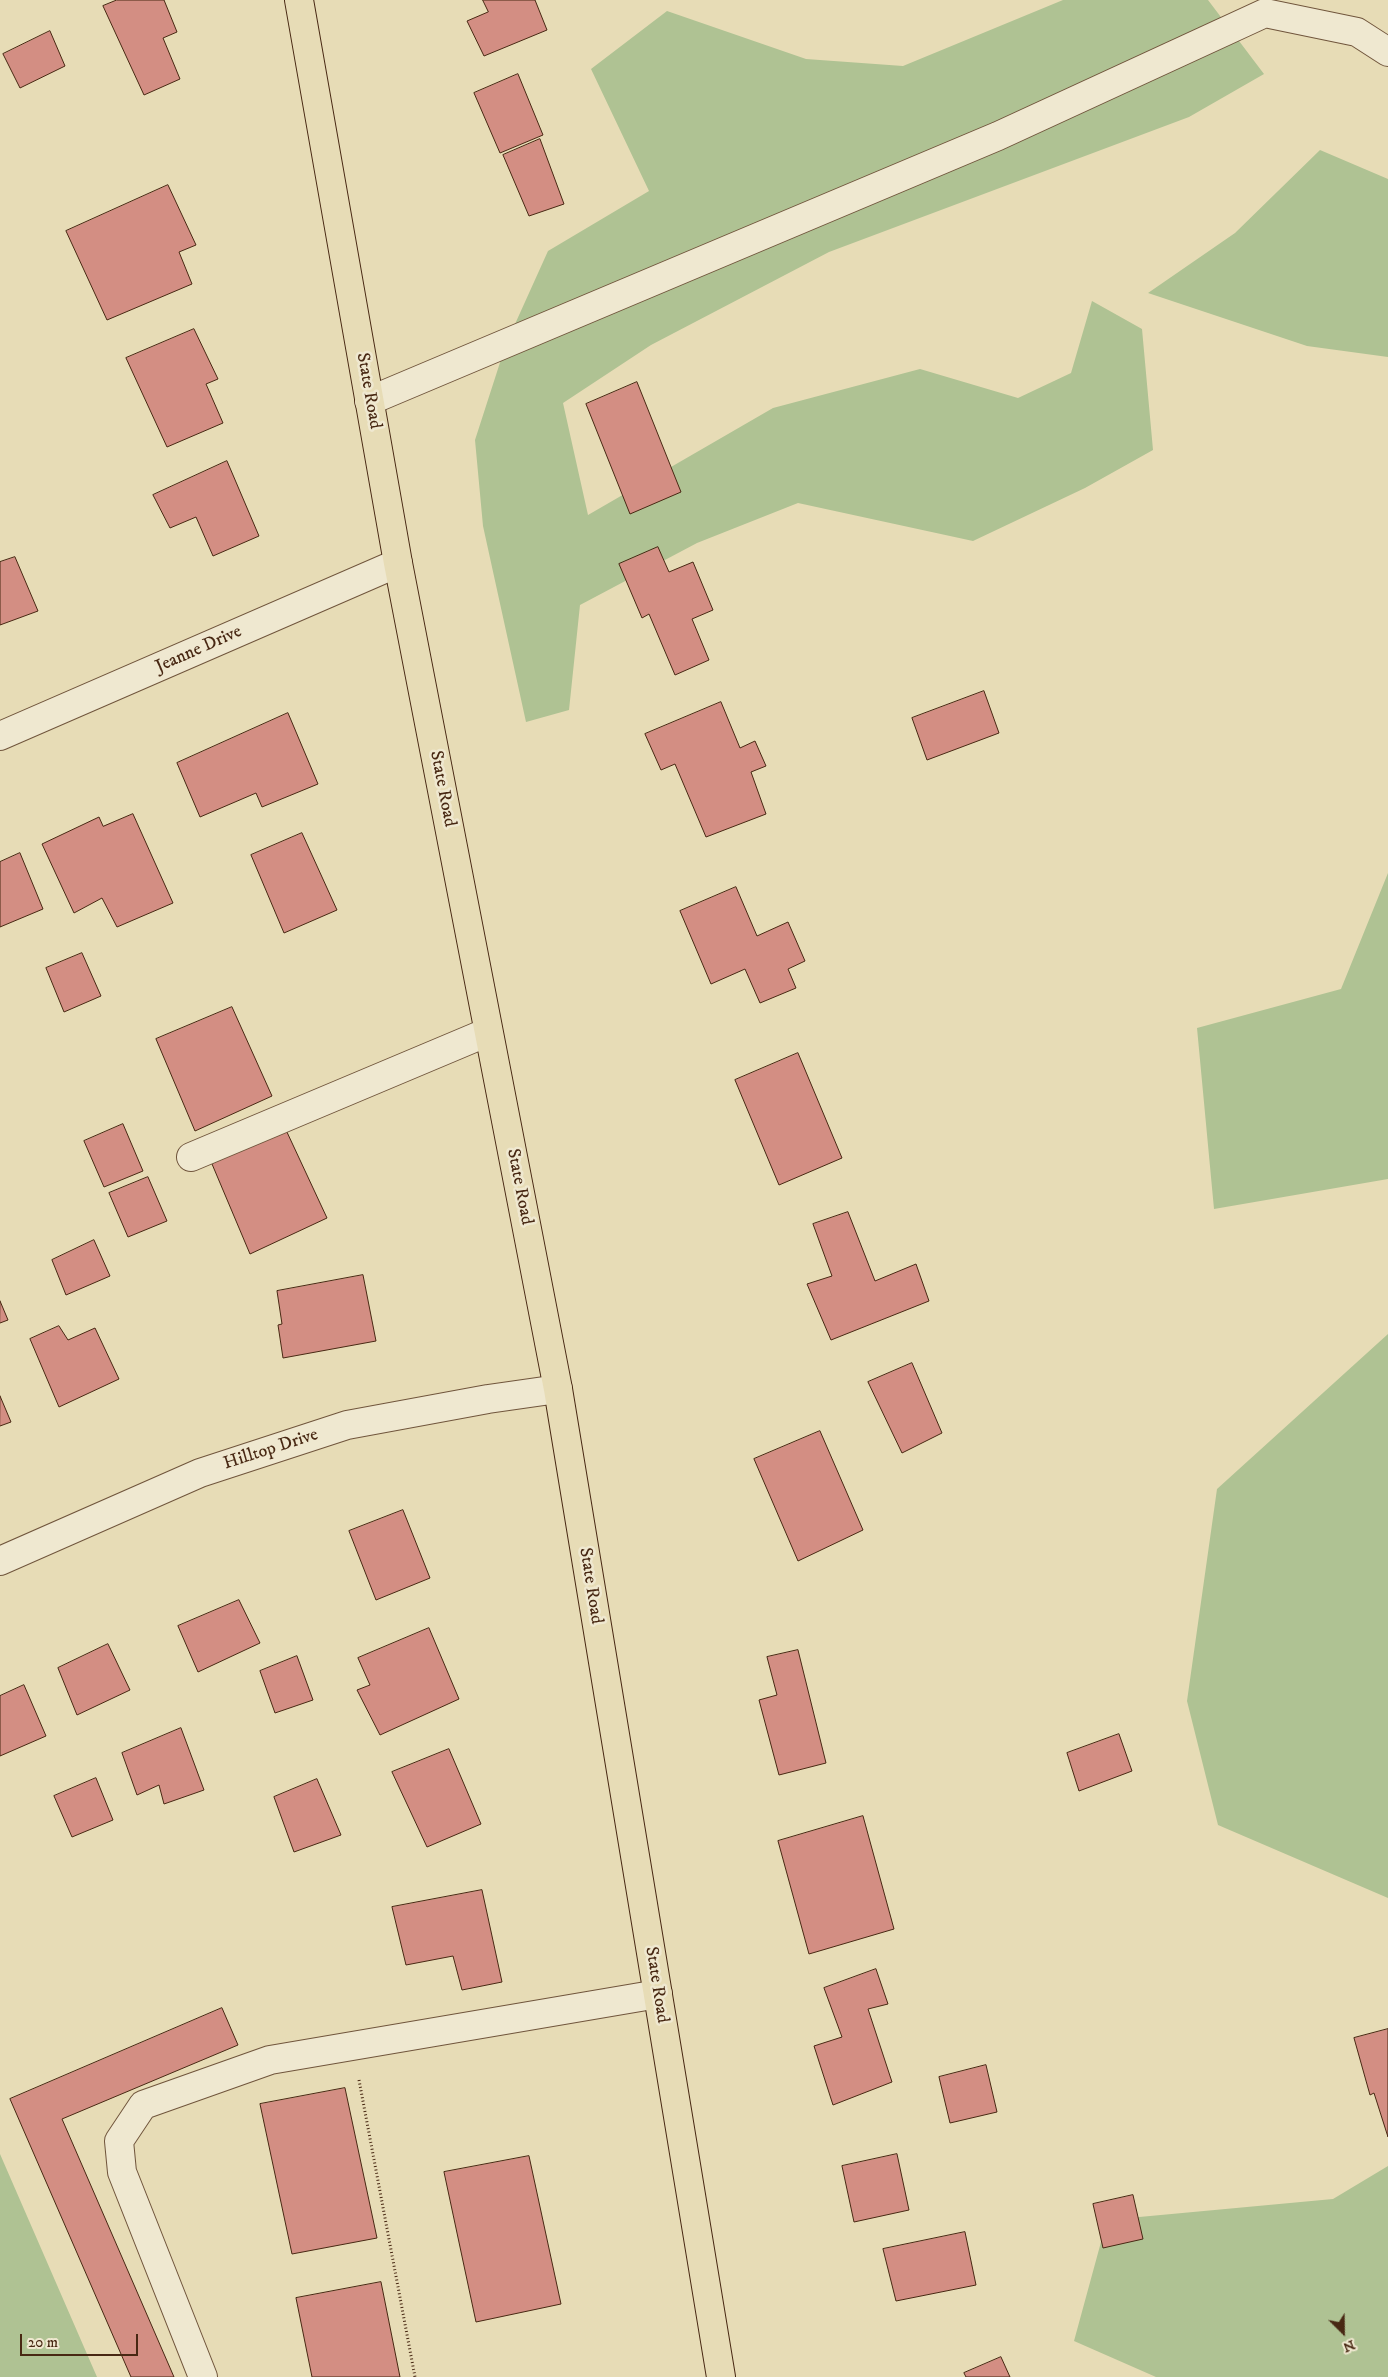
<!DOCTYPE html>
<html>
<head>
<meta charset="utf-8">
<style>
	body { margin:0 }
	#map { position:relative; width:1388px; height:2377px; overflow:hidden; background:#e7dcb6; font-family:"IM FELL DW Pica",serif }
	canvas { display:block }
	.north { position:absolute; left:1318px; top:2307px; width:50px; height:50px; -webkit-text-stroke:4px #efe8d0; paint-order:stroke; rotate:157deg; font-size:14px; font-weight:700; line-height:20px; text-align:center; color:#482813 }
	.north::after { content:''; display:block; margin:auto; width:18px; height:22px; background:#482813; clip-path:polygon(50% 0,100% 100%,50% 72%,0 100%) }
	.scale { position:absolute; left:20px; top:2334px; width:118px; height:22px; box-sizing:border-box; border:2px solid #482813; border-top:0; padding-left:6px; font-size:15px; line-height:18px; white-space:nowrap; color:#482813; -webkit-text-stroke:4px #efe8d0; paint-order:stroke }
</style>
</head>
<body>
<div id="map">
<canvas width="1388" height="2377"></canvas>
<div class="north">N</div>
<div class="scale">20 m</div>
</div>
<script>
const c = document.querySelector('canvas').getContext('2d');
c.lineJoin = 'round';
function fillPath(path, color) { c.fillStyle = color; c.fill(path, 'evenodd'); }
function trace(path, color, width, dash) { c.strokeStyle = color; c.lineWidth = width; c.lineCap = dash ? 'butt' : 'round'; c.setLineDash(dash || []); c.stroke(path); }
function drawText(font, color, halo, rows, align = 'center') {
  c.font = font + ' "IM FELL DW Pica",serif'; c.lineWidth = 5; c.setLineDash([]); c.textBaseline = 'middle'; c.strokeStyle = halo; c.fillStyle = color; for (const [text, x, y, turn = 0] of rows) {
    c.save(); c.translate(x, y); c.rotate((+turn || 0) * Math.PI / 180); c.textAlign = isNaN(turn) ? turn : align; if (halo) c.strokeText(text, 0, 0); c.fillText(text, 0, 0); c.restore();
  }
}
fillPath(new Path2D(`
	M1063 0H1208L1264 74 1189 117 829 252 651 345 563 403 588 515 773 408 920 369 1018 398 1071 373 1092 301 1142 329 1153 450 1085 488 973 541 798 503 697 543 580 605 569 710 526 722 483 526 475 440 506 344 548 251 649 191 591 69 667 11 806 59 903 66Z
	M1320 150 1388 179V357L1307 346 1148 293 1235 233Z
	M1388 873V1179L1214 1209 1197 1028 1341 989Z
	M1388 1334V1898L1218 1825 1187 1701 1217 1489Z
	M0 2154 97 2377H0Z
	M1388 2166V2377H1156L1074 2341 1107 2220 1333 2199Z`), '#afc293');
const building = new Path2D(`
	M117 0H164L177 32 163 38 180 79 144 95 103 6Z
	M483 0H535L547 30 484 56 467 21 488 12Z
	M50 31 65 66 20 88 3 54Z
	M518 74 543 135 500 153 474 93Z
	M540 139 564 204 529 216 503 155Z
	M168 185 196 245 179 252 192 284 107 320 66 231Z
	M194 329 218 379 206 384 223 423 167 447 126 358Z
	M637 382 681 492 630 514 586 404Z
	M227 461 259 536 213 556 196 517 170 528 153 495Z
	M658 547 669 572 693 562 713 610 692 619 709 660 675 675 649 614 642 618 619 564Z
	M15 557 38 611 0 625V562Z
	M984 691 999 733 927 760 912 718Z
	M721 702 740 748 755 741 766 766 751 772 766 814 706 837 675 764 661 770 645 734Z
	M288 713 318 784 262 807 256 793 200 817 177 763Z
	M133 814 173 903 117 927 102 898 74 913 42 844 99 817 103 826Z
	M302 833 337 910 284 933 251 855Z
	M20 853 43 909 0 927V862Z
	M736 887 757 936 788 922 805 961 788 969 796 988 760 1003 745 969 711 984 680 911Z
	M82 953 101 996 64 1012 46 968Z
	M232 1007 272 1096 195 1131 156 1039Z
	M798 1053 842 1158 779 1185 735 1080Z
	M123 1124 143 1171 104 1187 84 1141Z
	M286 1130 327 1218 250 1254 212 1164Z
	M148 1177 167 1221 128 1237 109 1193Z
	M848 1212 875 1281 916 1264 929 1301 831 1340 807 1284 832 1276 813 1224Z
	M94 1240 110 1276 66 1295 52 1260Z
	M363 1275 376 1341 283 1358 278 1325 282 1324 277 1291Z
	M0 1301 8 1320 0 1323Z
	M59 1326 68 1340 95 1328 119 1379 59 1407 30 1339Z
	M912 1363 942 1433 902 1453 868 1382Z
	M0 1396 11 1422 0 1426Z
	M820 1431 863 1530 798 1561 754 1459Z
	M403 1510 430 1578 376 1600 349 1531Z
	M239 1600 260 1643 198 1672 178 1626Z
	M429 1628 459 1699 380 1735 357 1690 370 1685 358 1658Z
	M108 1644 130 1690 77 1715 58 1668Z
	M798 1650 826 1763 779 1775 759 1700 777 1695 767 1657Z
	M297 1656 313 1700 275 1713 260 1671Z
	M24 1685 46 1736 0 1756V1696Z
	M181 1728 204 1790 164 1804 159 1785 137 1795 122 1753Z
	M1119 1734 1132 1771 1079 1791 1067 1753Z
	M449 1749 481 1824 427 1847 392 1772Z
	M96 1778 113 1820 72 1837 54 1796Z
	M317 1779 341 1835 294 1852 274 1797Z
	M863 1816 894 1929 809 1954 778 1841Z
	M482 1890 502 1982 462 1990 453 1956 406 1965 392 1907Z
	M876 1969 888 2004 868 2009 892 2082 833 2105 814 2046 842 2037 824 1988Z
	M222 2008 238 2045 62 2119 174 2377H131L10 2099Z
	M1388 2029V2137L1374 2093 1370 2095 1354 2038Z
	M986 2065 997 2112 950 2123 939 2077Z
	M345 2088 377 2238 292 2254 260 2104Z
	M897 2154 909 2210 854 2222 842 2166Z
	M529 2156 561 2304 476 2322 444 2172Z
	M1133 2195 1143 2239 1103 2248 1093 2204Z
	M965 2232 976 2285 896 2301 883 2249Z
	M381 2282 400 2377H312L296 2298Z
	M1001 2357 1010 2377H966L964 2373Z`);
fillPath(building, '#d38e83');
trace(building, '#482813', 1);
const minor = new Path2D(`
	M369 401 998 136 1265 13 1357 32 1388 52
	M0 736 398 563
	M191 1157 488 1032
	M0 1561 200 1473 347 1425 488 1399 558 1389
	M203 2377 122 2172 119 2141 143 2105 270 2060 658 1994`);
const major = new Path2D(`
	M299 0 398 563 558 1389 721 2377`);
trace(minor, '#70553c', 30);
trace(major, '#482813', 30);
trace(new Path2D(`
	M359 2080 415 2377`), '#482813', 3, [1, 2.5]);
trace(minor, '#efe8d0', 28);
trace(major, '#e7dcb6', 28);
drawText('18px', '#482813', '#efe8d0', [
	["State Road",368,391,80],
	["Jeanne Drive",199,650,-24],
	["State Road",442,789,79],
	["State Road",519,1187,79],
	["Hilltop Drive",271,1450,-18],
	["State Road",590,1586,81],
	["State Road",656,1985,81]
]);
</script>
</body>
</html>
